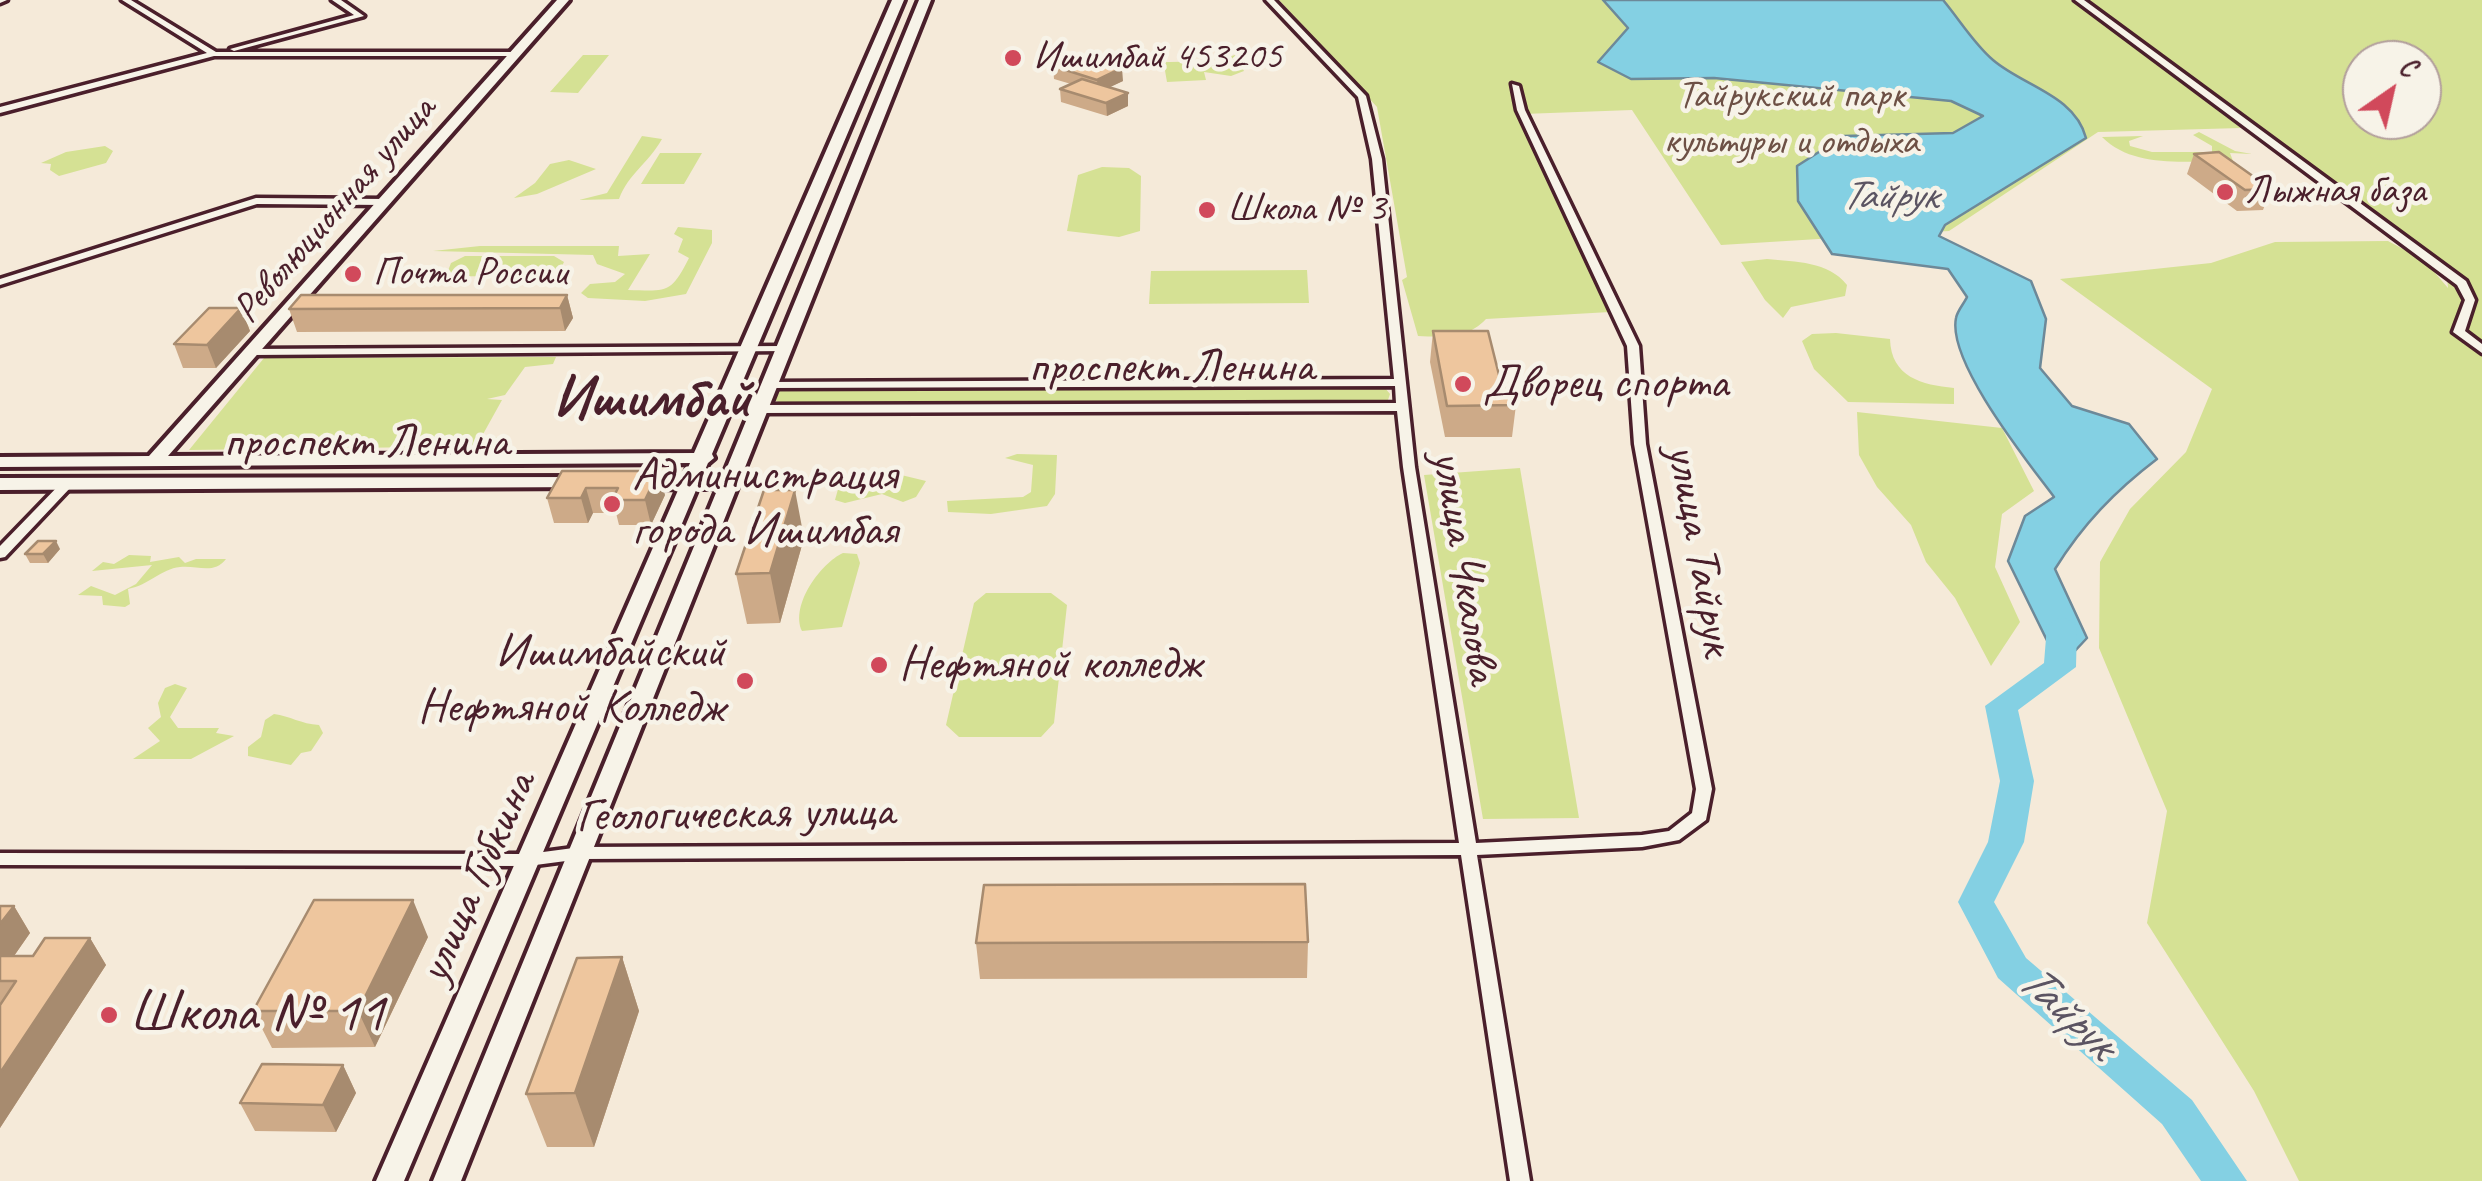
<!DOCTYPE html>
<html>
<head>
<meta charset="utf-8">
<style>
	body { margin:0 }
	#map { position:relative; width:2482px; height:1181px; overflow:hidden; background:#f5ead9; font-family:Caveat,sans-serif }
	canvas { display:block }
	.north { position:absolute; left:2342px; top:40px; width:100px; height:100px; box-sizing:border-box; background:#f7f3e8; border:2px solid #b29e9c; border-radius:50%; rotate:34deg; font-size:28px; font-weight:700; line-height:40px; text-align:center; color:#4a1f2b }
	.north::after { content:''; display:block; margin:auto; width:35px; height:45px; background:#d1495b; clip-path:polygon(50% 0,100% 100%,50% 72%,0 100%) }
</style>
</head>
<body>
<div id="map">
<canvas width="2482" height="1181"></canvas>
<div class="north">С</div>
</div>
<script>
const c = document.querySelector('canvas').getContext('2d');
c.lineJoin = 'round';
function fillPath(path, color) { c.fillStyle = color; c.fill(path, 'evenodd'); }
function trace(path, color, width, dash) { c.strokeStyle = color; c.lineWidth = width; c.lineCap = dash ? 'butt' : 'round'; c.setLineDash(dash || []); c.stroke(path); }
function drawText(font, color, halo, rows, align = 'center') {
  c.font = font + ' Caveat,sans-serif'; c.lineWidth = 9; c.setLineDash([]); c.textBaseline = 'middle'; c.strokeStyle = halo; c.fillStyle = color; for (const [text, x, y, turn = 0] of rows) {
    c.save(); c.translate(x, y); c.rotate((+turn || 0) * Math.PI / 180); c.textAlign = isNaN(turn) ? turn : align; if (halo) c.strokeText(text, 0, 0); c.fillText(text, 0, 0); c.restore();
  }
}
fillPath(new Path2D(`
	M1279 0H2071L2241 128 2098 132 1949 231 1721 245 1632 110 1523 114 1610 312 1486 319C1467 339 1445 337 1418 336L1402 280 1407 277 1377 107Z
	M2089 0H2482V1181H2299L2254 1091 2147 923 2167 811 2099 648 2100 562 2130 509 2186 452 2212 389 2060 279 2211 263 2275 242 2388 241 2424 260 2448 288 2447 277 2411 237 2195 87ZM2362 60H2422V120H2362Z
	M583 55H609L578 93 550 92Z
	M1235 55 1244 71 1231 76 1204 72 1206 80 1167 82 1164 65 1125 63 1215 61Z
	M2199 132 2235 151 2252 154 2230 153 2233 161C2189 160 2135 170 2102 137L2143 136 2129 141 2130 146 2152 152H2212V146L2193 135Z
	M642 136 662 139C647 165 629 173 619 199L579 200 607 193Z
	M105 146 113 151 106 163 59 176 50 170 51 164 41 163 66 152Z
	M660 153H702L684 184H641Z
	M569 160 596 169 537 194 514 198 535 183 550 164Z
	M1102 167 1129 168 1141 176 1140 231 1119 237 1067 231 1078 175Z
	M678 227 712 230V243L686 294 645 301 588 298 581 293 590 284 615 282 625 274 597 264 593 255 433 251 480 246H619L618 256 650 254 628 290C667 291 671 294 689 258L678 252 683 239 674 234Z
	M465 256H554L564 262 560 270 543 277 446 276 451 263Z
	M1767 259C1796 262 1828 261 1847 285L1845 296 1791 307 1783 318 1765 300 1741 262Z
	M1307 270 1309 303 1149 304 1151 271Z
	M1836 333 1890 339C1891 377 1922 385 1954 388V404L1848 402 1814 369 1802 341 1812 334Z
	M556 357 553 364 525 367 505 395 487 399 502 400 482 436 508 439 505 446 189 450 264 358Z
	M1374 385 1385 388 1390 394 1387 403 786 405 771 399 778 391 795 388Z
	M1857 412 2002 428 2034 491 2002 514 1995 567 2020 622 1991 666 1955 598 1926 562 1911 525 1877 487 1859 455Z
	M1017 454 1057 455 1055 494 1047 506 991 514 948 512 947 501 1023 497 1031 492 1033 465 1005 458Z
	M1520 468 1579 818 1483 819 1424 475Z
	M871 474H897L926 481 916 497 903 502 882 494 845 503 835 500 840 482Z
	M843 553 857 554 860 563 842 627 802 631C790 605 821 563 843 553Z
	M129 555 151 556 150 562 179 557 185 563 196 559H226C214 575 197 565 180 567 161 569 149 585 128 589L130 604 125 607 103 605 102 596 78 595 91 586 115 595 136 584 152 565 92 571 103 562 114 564Z
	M986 593H1051L1067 605 1054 723 1041 737H959L946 725 974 603Z
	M175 684 187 688 170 717 178 728H219L216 733 234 736 191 759H133L160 741 148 728 161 717 158 703 165 688Z
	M274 714C290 716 301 724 319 725L323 733 311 751 301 753 291 765 248 756V747L261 737 265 720Z`), '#d5e194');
const water = new Path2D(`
	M1603 0H1943C1959 19 1974 44 1993 60 2023 86 2075 95 2086 138L1945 225 1939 236 2031 281 2046 319 2040 368 2072 406 2129 424 2157 459C2115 491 2083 524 2055 569L2087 638 2060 667 2008 561 2025 516 2054 497C2028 462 1947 362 1956 318 1957 311 1965 302 1967 297L1948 269 1832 254 1798 201 1797 166 1844 136 1953 133 1983 116 1951 101 1714 78 1631 79 1598 62 1628 28Z`);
fillPath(water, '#84d0e3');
trace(water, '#6d8999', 2.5);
fillPath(new Path2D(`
	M2062 616 2077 626 2076 667 2018 710 2034 781 2024 842 1994 902 2026 958 2192 1100 2247 1181H2201L2162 1124 1998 978 1958 902 1988 842 2000 781 1985 706 2044 663 2047 626Z`), '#84d0e3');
const street = new Path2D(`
	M0 0H7L0 3Z
	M122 0H131L216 52H515L519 54 515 56H214L0 113V107L207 53Z
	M332 0H341L364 16 234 51 230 49 354 15Z
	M1266 0H1274L1366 96 1382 159 1415 467 1476 843 1642 835 1669 831 1692 813 1696 789 1634 444 1627 346 1517 110 1512 84 1519 86 1525 110 1639 346 1646 444 1712 789 1706 820 1679 840 1642 847 1477 855 1530 1181H1510L1461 855 581 859 528 866 0 865V853L528 854 581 847 1459 843 1403 467 1397 411 760 413 754 409 760 405 1396 403 1395 386 769 388 763 385 769 382 1394 379 1372 159 1358 97Z
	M2075 0H2084L2466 281 2475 300 2465 331 2482 344V353L2453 332 2465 300 2457 285Z
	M256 198 386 199 391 202 386 205 257 204 0 285V279Z
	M784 346 788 347V351L253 355 247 352 253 349Z
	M67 480 71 481 73 484 71 487 5 557 0 558V546L63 481Z`);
const secondary = new Path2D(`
	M557 0H569L168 456 694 453 892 0H904L712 454 714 458 708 463 702 477H723L919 0H931L461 1181H433L718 488H697L404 1181H376L679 488 637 489 628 483 637 477H684L690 463 0 467V457L149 456Z
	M583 477 592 483 590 487 0 490V478Z`);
trace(street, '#4a1f2b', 7);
trace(secondary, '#4a1f2b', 8);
fillPath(street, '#f7f3e8');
fillPath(secondary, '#f7f3e8');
fillPath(new Path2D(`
	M1053 66 1123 81 1109 87 1128 93V106L1107 116 1061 102 1060 89 1071 84 1054 79Z
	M2194 154 2271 189 2263 210 2237 211 2187 174Z
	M567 295 573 318 565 331 297 332 289 309Z
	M241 308 250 331 216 368H183L174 344Z
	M1433 331 1499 375 1516 405 1512 437H1445L1430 362Z
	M562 471 665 495 651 525H619L616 513H593L588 523H554L547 498Z
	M804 538 780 623 747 624 736 574Z
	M60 549 48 563H30L25 554Z
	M0 906H14L30 933 14 956H33L90 938 106 965 0 1128Z
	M428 937 375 1047 272 1048 253 1011Z
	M1308 942 1307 978 980 979 976 943Z
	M622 957 639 1011 594 1147H547L526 1094Z
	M343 1065 356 1093 336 1132 255 1131 240 1103Z`), '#cdaa88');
fillPath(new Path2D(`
	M1122 68 1123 81 1098 93 1097 80Z
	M1128 93V106L1107 116 1106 103Z
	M567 295 573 318 565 331 560 308Z
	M241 308 250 331 216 368 207 345Z
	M659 471 665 495 651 525 645 500Z
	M586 488 593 513 588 523 581 498Z
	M795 490 804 538 780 623 770 573Z
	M56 541 60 549 48 563 43 554Z
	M413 900 428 937 375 1047 358 1011Z
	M14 906 30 933 0 976V924Z
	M90 938 106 965 0 1128V1073Z
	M622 957 639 1011 594 1147 575 1093Z
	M343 1065 356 1093 336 1132 323 1105Z`), '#a78b6f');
const building = new Path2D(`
	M1078 55 1122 68 1097 80 1053 66Z
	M1082 79 1128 93 1106 103 1060 89Z
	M2219 152 2271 189 2245 190 2194 154Z
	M301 295H567L560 308 289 309Z
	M209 308H241L207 345 174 344Z
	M1433 331H1488L1499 375H1508L1516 405 1447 406Z
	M562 471H659L645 500H612L618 488H586L581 498H547Z
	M764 490H795L770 573 736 574Z
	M38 541H56L43 554H25Z
	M1305 884 1308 942 976 943 984 885Z
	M314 900H413L358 1011H253Z
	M0 906H14L0 924Z
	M45 938H90L0 1073V1005L16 981H0V956H33Z
	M622 957 575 1093 526 1094 577 958Z
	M262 1064 343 1065 323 1105 240 1103Z`);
fillPath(building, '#eec69e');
trace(building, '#a78b6f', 2.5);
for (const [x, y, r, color] of [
	[1013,58,10,"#d1495b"],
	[2225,192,10,"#d1495b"],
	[1207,210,10,"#d1495b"],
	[353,274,10,"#d1495b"],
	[1463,384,10,"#d1495b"],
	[612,504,10,"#d1495b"],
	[879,665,10,"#d1495b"],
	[745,681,10,"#d1495b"],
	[109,1015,10,"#d1495b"]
]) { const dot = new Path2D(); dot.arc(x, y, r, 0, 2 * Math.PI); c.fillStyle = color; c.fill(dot); trace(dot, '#f7f3e8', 4); }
drawText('40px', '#4a1f2b', '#f7f3e8', [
	["Ишимбай 453205",1033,58],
	["Лыжная база",2245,192],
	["Школа № 3",1227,210],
	["Почта России",373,274]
], 'left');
drawText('40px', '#6d5045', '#f7f3e8', [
	["Тайрукский парк",1791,97],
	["культуры и отдыха",1791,143]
]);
drawText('40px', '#4a1f2b', '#f7f3e8', [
	["Революционная улица",335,210,-49]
]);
drawText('italic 42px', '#5b5462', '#f7f3e8', [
	["Тайрук",1889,197]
]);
drawText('48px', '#4a1f2b', '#f7f3e8', [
	["проспект Ленина",1171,368],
	["проспект Ленина",366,443],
	["улица Тайрук",1699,550,80],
	["улица Чкалова",1464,567,81],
	["Геологическая улица",735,815,-1],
	["улица Губкина",478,878,-66]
]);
drawText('48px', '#4a1f2b', '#f7f3e8', [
	["Дворец спорта",1483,384],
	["Администрация",632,476],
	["города Ишимбая",632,531],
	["Ишимбайский",725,653,"right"],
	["Нефтяной Колледж",725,708,"right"],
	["Нефтяной колледж",899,665]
], 'left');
drawText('italic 50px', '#5b5462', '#f7f3e8', [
	["Тайрук",2066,1012,43]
]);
drawText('bold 58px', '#4a1f2b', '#f7f3e8', [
	["Ишимбай",652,401]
]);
drawText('58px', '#4a1f2b', '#f7f3e8', [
	["Школа № 11",129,1015]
], 'left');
</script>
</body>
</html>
